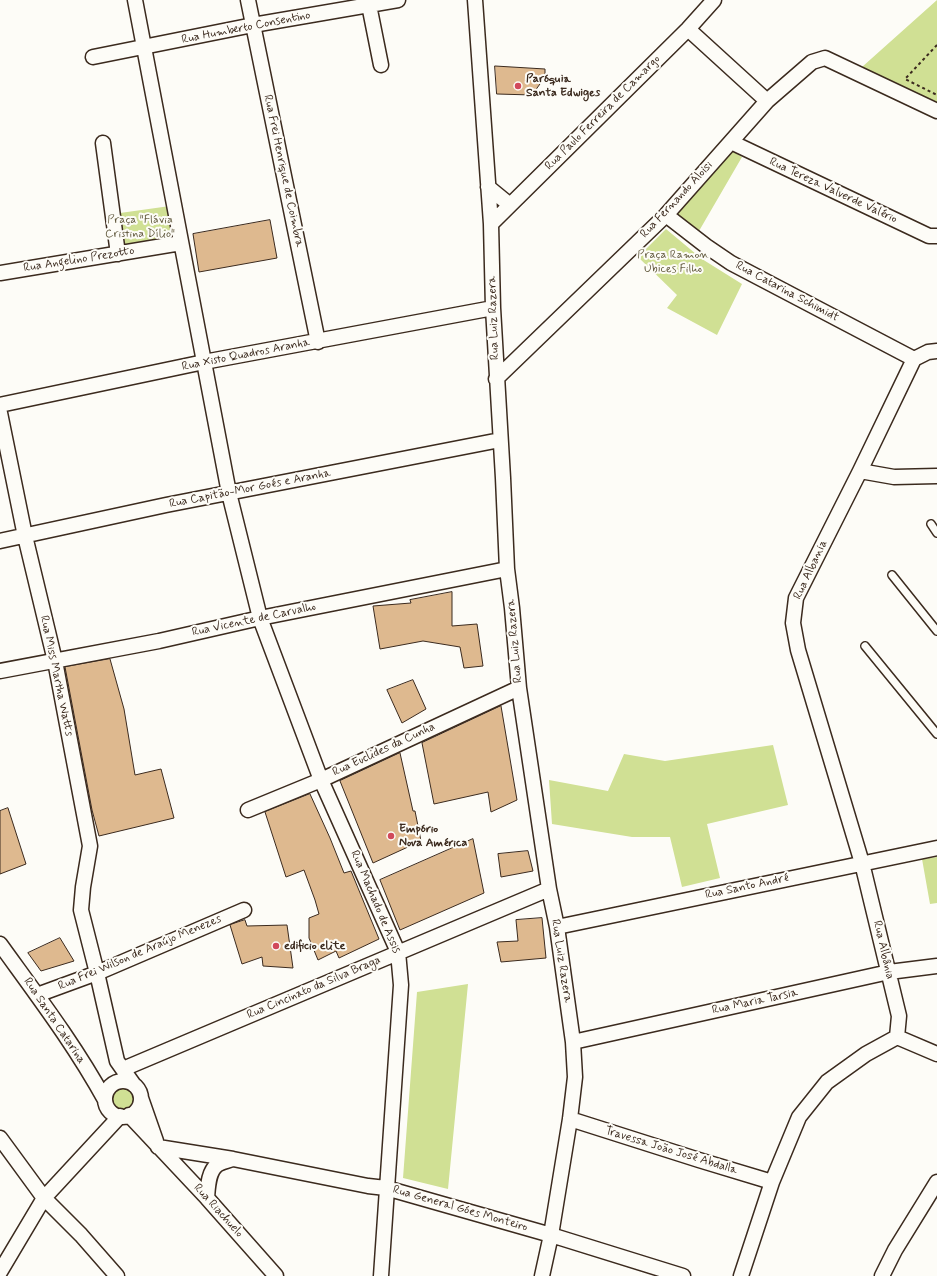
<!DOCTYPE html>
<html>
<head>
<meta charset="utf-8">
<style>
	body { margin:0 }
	canvas { display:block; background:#fdfcf7 }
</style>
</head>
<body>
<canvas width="937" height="1276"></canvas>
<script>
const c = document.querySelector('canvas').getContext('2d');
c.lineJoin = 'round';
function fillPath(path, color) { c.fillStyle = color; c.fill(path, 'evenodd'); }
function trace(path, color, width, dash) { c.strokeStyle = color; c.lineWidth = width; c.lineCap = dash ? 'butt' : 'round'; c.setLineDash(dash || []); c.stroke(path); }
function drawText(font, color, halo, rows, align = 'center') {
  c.font = font + ' Mynerve,sans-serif'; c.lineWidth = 4; c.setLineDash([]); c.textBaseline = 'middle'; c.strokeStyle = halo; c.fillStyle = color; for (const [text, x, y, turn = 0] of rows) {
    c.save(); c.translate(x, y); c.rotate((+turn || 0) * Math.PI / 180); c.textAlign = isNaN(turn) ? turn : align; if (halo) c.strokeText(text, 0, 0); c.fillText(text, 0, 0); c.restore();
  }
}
fillPath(new Path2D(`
	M937 0V103L862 67Z
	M732 151 742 157 699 231 676 213Z
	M170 206 176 237 125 246 120 213Z
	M666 229 702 259 742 284 717 335 667 308 677 295 638 257Z
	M773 745 788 805 707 824 720 878 682 887 670 837H632L552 824 549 780 608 791 624 754 665 761Z
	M937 857V903L930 904 922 859Z
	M468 984 448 1189 403 1178 417 992Z
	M110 1099a12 12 0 1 1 24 0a12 12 0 1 1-24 0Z`), '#d0e094');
const building = new Path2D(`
	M495 66 545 69V77L532 95 497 94Z
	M270 220 277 258 199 272 193 234Z
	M452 592V626L477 624 483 666 464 668 460 647 423 641 380 649 373 606 411 603 410 600Z
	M110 659 124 709 135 775 161 769 174 818 99 836 92 810 65 667Z
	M413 680 426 709 402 723 387 690Z
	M501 706 517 800 491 812 488 792 434 804 422 743Z
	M400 753 413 811H415L421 841 373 863 340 781Z
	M310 794 330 838 344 873 351 871 379 939 339 958 336 951 318 960 309 938V918L319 914 315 900 304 870 286 877 265 812Z
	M8 808 26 864 0 874V811Z
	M473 839 484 893 400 930 380 880Z
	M528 851 533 871 501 877 498 854Z
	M542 918 546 958 501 962 497 942 518 941 516 920Z
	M245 920 247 926 287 925 293 968 263 966 262 957 242 964 230 925Z
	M60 938 74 961 41 971 28 953Z`);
fillPath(building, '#deb98f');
trace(building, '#3b2a1e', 1);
const service = new Path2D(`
	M931 524 937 533
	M892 575 937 631
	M865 646 937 734`);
const minor = new Path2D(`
	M135 0 229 493 260 618 321 780 398 952 401 985 381 1276
	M248 0 318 342
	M368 0 381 65
	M475 0 491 224 493 308 503 478 507 569 512 608 519 688 549 889 557 927 573 1042 575 1077 570 1119 551 1235 542 1276
	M688 29 767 101
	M93 57 253 25 398 0
	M731 142 929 236H937
	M103 143 118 254
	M488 187 510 205
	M666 215 706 246 731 263 914 359
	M491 224 688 29 714 0
	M0 273 181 243
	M914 359 928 352 937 351
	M496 379 666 215 767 101 812 62 825 58 937 111
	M0 405 204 362 493 308
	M0 413 25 536 55 661 90 846 83 887 81 910 97 973 117 1061 134 1085
	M860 471 894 477 937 476
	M0 541 166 505 500 440
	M0 671 159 641 260 618 507 569
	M248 810 321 780 519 688
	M557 927 937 848
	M0 944C36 994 75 1045 105 1100
	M37 995 97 973 244 910
	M897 1037 899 1016 862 863 798 650 793 623 796 598 860 471 914 359
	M897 1037 937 1054
	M573 1042 889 972 937 966
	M123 1069 549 889
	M105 1099a18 18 0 1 1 36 0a18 18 0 1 1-36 0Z
	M141 1098 156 1141
	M129 1115 207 1198 276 1276
	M570 1119 699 1160 772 1182
	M0 1138 44 1198 81 1235 117 1276
	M158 1147 233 1159 368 1186 386 1188 551 1235 683 1276
	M207 1198C208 1187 208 1172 217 1165 221 1162 228 1161 232 1159
	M0 1272 44 1198 120 1116
	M741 1276 772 1182 799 1117 827 1082 866 1054 897 1037
	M882 1276 895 1250 937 1182`);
trace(service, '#3b2a1e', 10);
trace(minor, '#3b2a1e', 17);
trace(new Path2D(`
	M937 45 905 79 937 95`), '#3b2a1e', 2, [3, 3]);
trace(service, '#fdfcf7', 7);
trace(minor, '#fdfcf7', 14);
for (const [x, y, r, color] of [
	[518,86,4,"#d1495b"],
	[391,836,4,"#d1495b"],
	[276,946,4,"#d1495b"]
]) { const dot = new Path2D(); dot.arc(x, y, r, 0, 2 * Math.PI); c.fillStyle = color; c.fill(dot); trace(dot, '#fdfcf7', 1.5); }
drawText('12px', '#3b2a1e', '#fdfcf7', [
	["Rua Humberto Consentino",246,28,-11],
	["Rua Paulo Ferreira de Camargo",603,113,-45],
	["Rua Frei Henrique de Coimbra",283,171,78],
	["Rua Tereza Valverde Valério",833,191,25],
	["Rua Fernando Aloisi",677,200,-47],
	["Rua Angelino Prezotto",79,260,-9],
	["Rua Catarina Schimidt",787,292,28],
	["Rua Luiz Razera",494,318,-92],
	["Rua Xisto Quadros Aranha",246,355,-11],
	["Rua Capitão-Mor Goés e Aranha",250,489,-11],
	["Rua Albania",811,570,-65],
	["Rua Vicente de Carvalho",254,620,-12],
	["Rua Luiz Razera",515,641,-95],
	["Rua Miss Martha Watts",56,676,78],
	["Rua Euclides da Cunha",384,750,-25],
	["Rua Santo André",747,887,-12],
	["Rua Machado de Assis",375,902,67],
	["Rua Albânia",883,950,77],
	["Rua Frei Wilson de Araújo Menezes",140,953,-23],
	["Rua Luiz Razera",561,961,81],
	["Rua Cincinato da Silva Braga",314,988,-23],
	["Rua Maria Tarsia",755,1002,-12],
	["Rua Santa Catarina",54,1021,56],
	["Travessa João José Abdalla",671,1151,17],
	["Rua General Góes Monteiro",460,1209,16],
	["Rua Riachuelo",218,1211,48]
]);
drawText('bold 12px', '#3b2a1e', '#fdfcf7', [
	["Paróquia",526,79],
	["Santa Edwiges",526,93],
	["Empório",399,829],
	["Nova América",399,843],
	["edificio elite",284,946]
], 'left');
drawText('12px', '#60583c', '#fdfcf7', [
	["Praça \"Flávia",140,220],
	["Cristina Dílio\"",140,234],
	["Praça Ramon",673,255],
	["Ubices Filho",673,269]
]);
</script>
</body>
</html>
